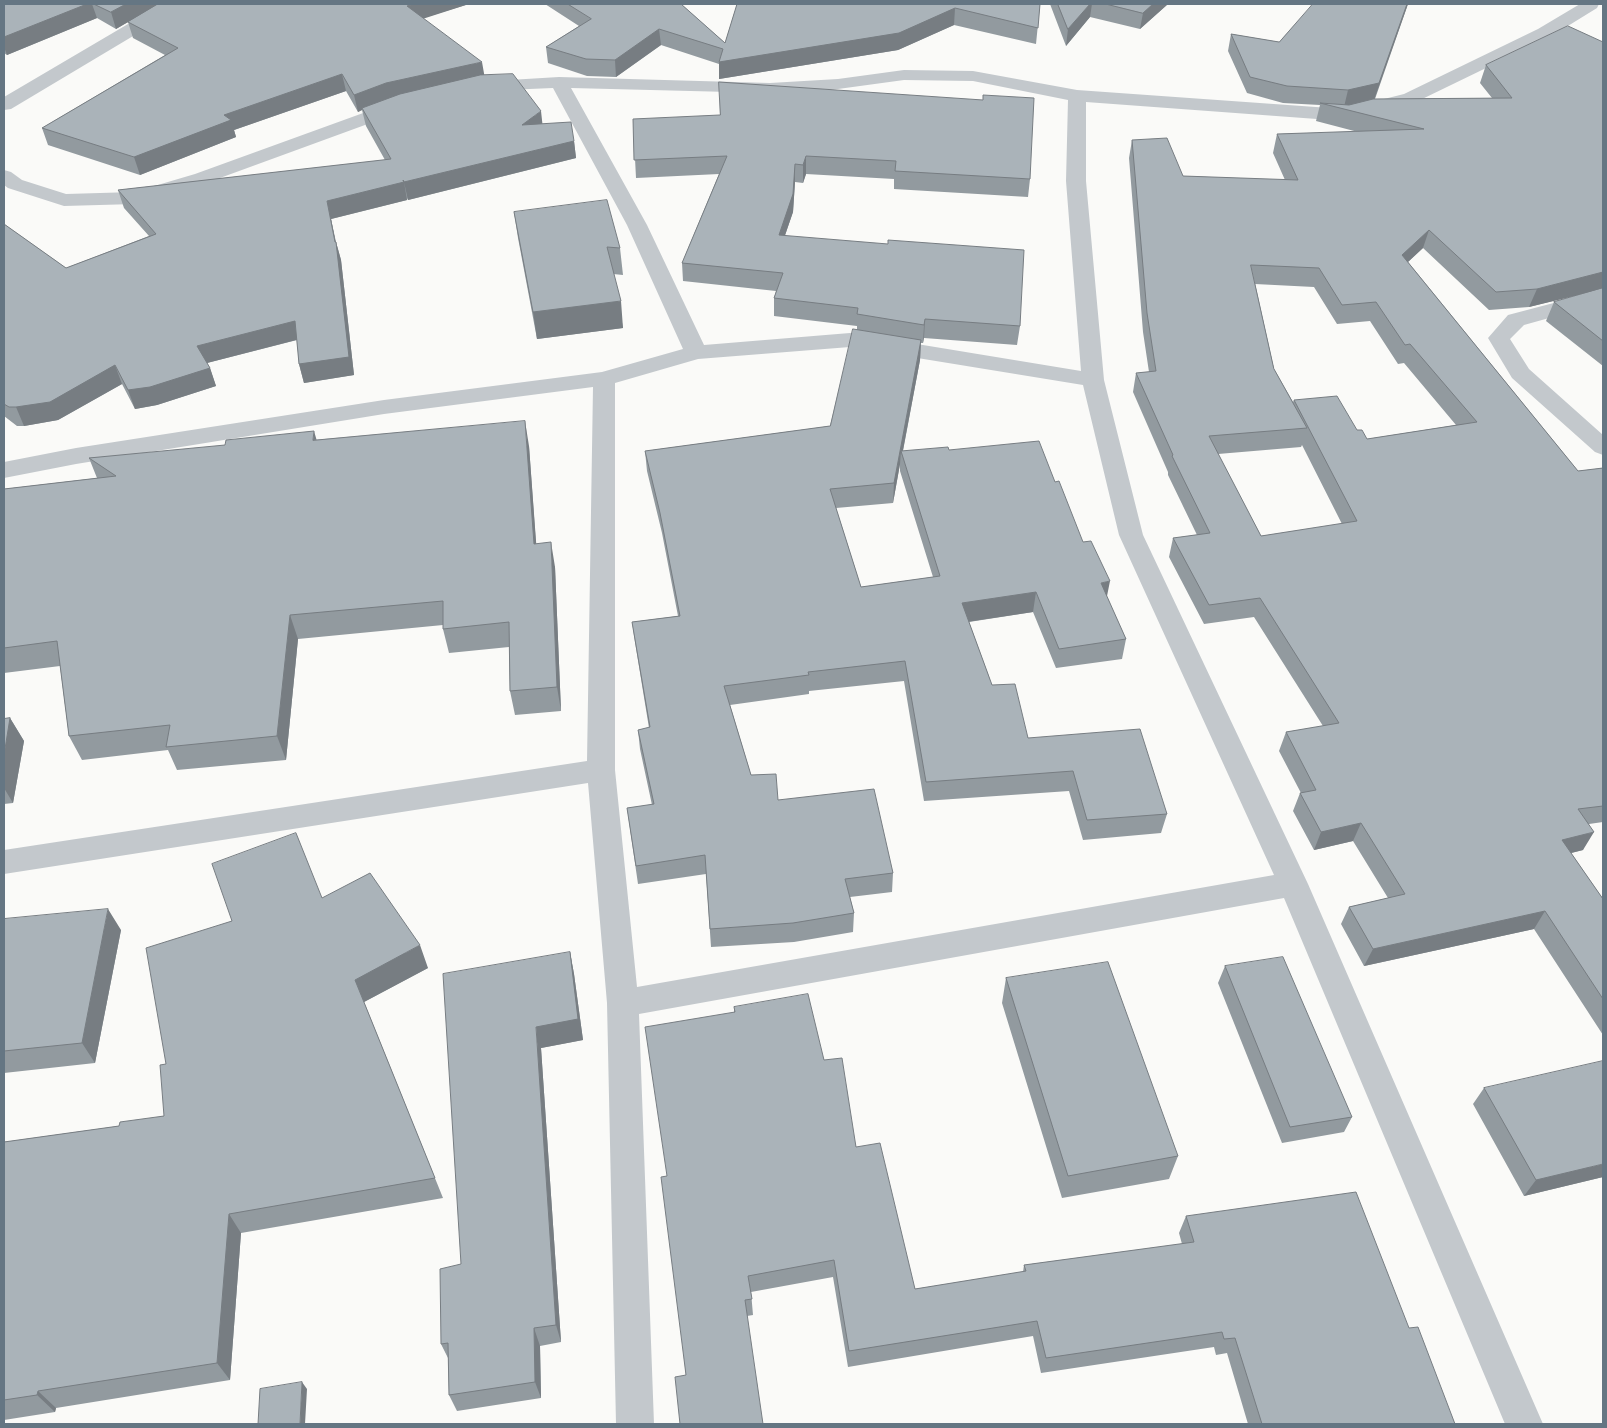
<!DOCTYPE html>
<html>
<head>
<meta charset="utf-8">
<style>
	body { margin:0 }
	#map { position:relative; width:1607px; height:1428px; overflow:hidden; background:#fafaf8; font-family:"Exo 2",sans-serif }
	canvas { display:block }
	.frame { position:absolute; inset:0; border:5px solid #657683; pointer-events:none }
</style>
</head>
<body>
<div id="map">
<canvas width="1607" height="1428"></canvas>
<div class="frame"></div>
</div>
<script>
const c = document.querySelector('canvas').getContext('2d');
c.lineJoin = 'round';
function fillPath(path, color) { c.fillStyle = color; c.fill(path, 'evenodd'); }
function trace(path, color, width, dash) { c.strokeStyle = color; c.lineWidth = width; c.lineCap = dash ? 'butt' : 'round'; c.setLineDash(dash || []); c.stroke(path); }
fillPath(new Path2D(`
	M162 4H182L180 8 11 109 4 110V97Z
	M1580 4H1599L1597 8 1550 37 1416 102 1344 121 1086 102V181L1104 380 1143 535 1308 884 1543 1424H1505L1284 898 639 1014 654 1424H616L607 1003 588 783 4 874V850L587 761 593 387 384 414 76 464 4 478V462L76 448 384 400 602 372 683 349 627 225 553 88 482 91 476 90 473 86 476 82 559 77 770 83 838 79 904 70 973 71 1077 90 1344 109 1404 94 1538 29ZM904 80 973 81 1068 100 1066 181 1081 371 850 333 704 345 647 225 571 88 770 93 838 89ZM850 347 1083 385 1119 535 1274 875 637 987 615 770V383L698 359Z
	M399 100 406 102 408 106 406 110 209 182 135 204 64 206 8 188 4 185V170L11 172 22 180 66 194 134 192 195 174Z
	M1603 290V303L1524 325 1510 339 1529 369 1603 435V455L1595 452 1512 378 1488 338 1508 315Z`), '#c3c8cc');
fillPath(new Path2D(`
	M4 4H469L423 18 484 75 542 124 574 141 576 158 408 200 407 198V200L331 219 336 242 341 260 354 375 304 383 299 364 297 340 207 363 210 368 216 386 157 405 135 409 122 384 58 420 24 426H17L4 416V224L66 268 149 236 124 208 118 190 385 160 366 126 362 110 358 112 346 91 234 130 236 137 140 175 48 145 42 128 165 55 133 38 128 22 116 29 97 18 7 55 4 53Z
	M545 4H681L725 43 737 4H1040L1036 44 954 25 898 50 719 79V64L661 45 616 77 587 76 548 63 546 47 579 26Z
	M1050 4H1168L1140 29 1090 17 1066 46Z
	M1408 4 1375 99 1492 98 1480 83 1486 65 1603 42V366L1546 321 1554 302 1592 291 1529 307 1489 310 1423 248 1408 262 1578 471 1603 468V822L1589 824 1583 850 1571 853 1603 899V1035L1534 929 1364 966 1341 924 1349 907 1388 898 1353 841 1314 850 1293 811 1300 793H1301L1279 751 1286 732 1323 726 1254 617 1204 624 1169 557 1173 538 1197 535 1168 475V472L1133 392 1136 373 1149 372 1143 332 1129 158 1132 140 1183 176 1285 180 1273 153 1277 134 1358 132 1316 121 1320 105 1283 103 1247 93 1228 51 1231 34 1279 42ZM1255 284 1314 287 1337 324 1370 321 1398 364 1404 363 1456 425 1367 439 1357 430 1294 400 1293 402 1274 369ZM1302 445 1342 524 1261 536 1218 454 1301 447Z
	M633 119 1030 179 1028 197 894 189V179L806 174 803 183 795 182 793 212 785 235 1020 326 1017 345 924 338 923 343H921L920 360 903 451 949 450 1055 482 1126 639 1122 659 1056 668 1033 612 969 622 992 685 1028 738 1167 814 1161 833 1083 840 1069 791 924 801 904 681 809 691V694L730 705 751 775 778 800 893 873 892 892 850 897 854 913 853 932 794 942 711 947 706 874 638 884 627 808 652 805 640 749 638 730 649 728 635 642 632 622 678 616 662 533 647 471 645 451 830 426 857 330V326L774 316V298L776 291 683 281 682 263 719 174 636 178ZM900 464V471L933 577 861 587 836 508 893 503Z
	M514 212 620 248 623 275 613 274 623 328 537 339 518 238Z
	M317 440 529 446 536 544 555 567 561 711 515 715 510 691 509 647 449 653 443 629V625L298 639 286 760 177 770 168 750 82 760 69 736 60 666 4 673V489L97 478 89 458Z
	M10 718 24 741 13 803 4 804V719Z
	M322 898 428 968 364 1002 443 1198 241 1233 230 1380 56 1408 55 1412 4 1420V1142L119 1126 164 1116 166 1064 232 921Z
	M4 919 121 930 95 1063 4 1073Z
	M570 952 574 974 583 1040 541 1048 561 1342 540 1346 541 1398 457 1411 449 1395 448 1358 441 1344 461 1264Z
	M1225 966 1352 1117 1344 1132 1282 1143 1218 983Z
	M1006 978 1178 1156 1169 1179 1062 1198 1002 1003Z
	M734 1007 824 1060 856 1147 915 1289 1023 1272 1024 1265 1182 1244 1179 1233 1186 1216 1409 1328 1455 1424H1248L1227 1353 1216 1355 1214 1347 1041 1373 1033 1336 848 1367 833 1277 751 1292 753 1315 747 1316 686 1375 667 1176 734 1012Z
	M1484 1088 1603 1177 1524 1196 1473 1104Z`), '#929a9f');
fillPath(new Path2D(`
	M87 4H92L97 18 7 55 4 47V37Z
	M126 4H159L116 29 111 12Z
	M415 4H469L410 23 407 6Z
	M1090 4H1092L1090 17 1066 46 1068 29Z
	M1153 4H1168L1140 29 1143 13Z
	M1407 4H1408L1374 100 1344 107 1348 90Z
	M955 8 954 25 898 50 719 79V62Z
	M659 29 661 45 616 77 615 60Z
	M482 62 485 79 362 108V110L358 112 354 95 386 83Z
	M342 74 346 91 234 130 236 137 140 175 134 157 224 115Z
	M541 111 543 129 522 125Z
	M574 141 576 158 408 200 404 182Z
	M806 156V174L803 183V165Z
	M795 164V182L793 212 779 253V235Z
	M404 182 407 200 331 219 337 249 336 242 341 260 354 375 304 383 299 364 335 242 327 201Z
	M1429 230 1423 248 1396 273 1402 255Z
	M1603 272V289L1529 307 1537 289Z
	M621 301 623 328 537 339 533 312Z
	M925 319 924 338 923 343 924 325Z
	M295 321 300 339 203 364 197 346Z
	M921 340 920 360 902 455 901 451 900 464 893 503 894 483Z
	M115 365 122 384 58 420 24 426 16 407Z
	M210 368 216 386 157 405 135 409 128 390Z
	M525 421 529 446 538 568 534 544Z
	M314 431 321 455 313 440Z
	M551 542 555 567 561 711 557 687Z
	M1110 581 1106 601 1101 583Z
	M1036 592 1033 612 960 623 962 603Z
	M290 615 298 639 286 760 277 736Z
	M10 718 24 741 13 803 4 788V755Z
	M1361 823 1353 841 1314 850 1321 832Z
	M1594 832 1583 850 1551 858 1562 840Z
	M108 909 121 930 95 1063 82 1043Z
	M1545 911 1534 929 1364 966 1373 949Z
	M420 945 428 968 364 1002 355 980Z
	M570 952 574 974 583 1040 541 1048 561 1342 556 1325 536 1027Z
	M1603 1164V1177L1524 1196 1536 1180Z
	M229 1214 241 1233 230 1380 217 1363Z
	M534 1328 540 1346 541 1398 535 1382Z
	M302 1382 307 1389 305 1424H300Z
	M38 1391 56 1408 55 1412 37 1395Z`), '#777d82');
const building = new Path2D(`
	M4 4H87L4 37Z
	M94 4H126L111 12Z
	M158 4H415L407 6 482 62 386 83 354 95 342 74 224 115 231 120 134 157 42 128 178 48 128 22Z
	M568 4H681L725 43 737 4H1040L1038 28 955 8 899 33 719 62 723 49 659 29 615 60 586 59 546 47 591 19Z
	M1058 4H1090L1068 29Z
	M1106 4H1153L1143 13Z
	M1313 4H1407L1379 83 1348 90 1287 86 1250 77 1231 34 1279 42Z
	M1568 26 1603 42V272L1537 289 1496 292 1429 230 1402 255 1578 471 1603 468V806L1578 809 1594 832 1562 840 1603 899V999L1545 911 1373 949 1349 907 1405 894 1361 823 1321 832 1300 793 1316 790 1286 732 1339 723 1260 598 1209 605 1173 538 1210 533 1172 456 1173 455 1136 373 1156 371 1147 313 1132 140 1167 138 1183 176 1298 180 1277 134 1424 129 1320 103 1349 105 1373 99 1512 98 1486 65ZM1251 265 1319 268 1342 305 1376 302 1405 345 1410 344 1477 422 1367 439 1362 430H1357L1337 396 1294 400 1357 521 1261 536 1209 436 1307 428 1274 369Z
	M513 74 541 111 522 125 571 122 574 141 404 182 403 180 404 182 327 201 335 242H336L349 357 299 364 295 321 197 346 210 368 150 387 128 390 115 365 50 402 16 407H9L4 404V224L66 268 156 234 118 190 391 159 362 108 400 94 480 75Z
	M719 82 983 100V95L1034 98 1030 179 895 171 896 161 806 156 803 165 795 164 793 194 779 235 888 244V240L1024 250 1020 326 925 319 924 325 857 314 858 308 774 298 783 273 682 263 727 156 634 160 633 119 720 115Z
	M607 200 620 248 607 247 621 301 533 312 514 212Z
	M1603 288V341L1554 302Z
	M853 329 921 340 894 483 830 489 861 587 940 576 901 451 948 447 949 450 1039 441 1055 482 1059 481 1083 542 1091 541 1110 581 1101 583 1126 639 1059 649 1036 592 962 603 992 685 1015 684 1028 738 1140 729 1167 814 1087 820 1073 771 926 782 905 661 808 672 809 675 724 686 751 775 776 774 778 800 874 789 893 873 845 879 854 913 793 923 710 929 705 855 636 866 627 808 654 804 638 730 650 727 632 622 680 616 660 513 645 451 830 426Z
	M525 421 534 544 551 542 557 687 510 691 509 622 443 629V601L290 615 277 736 166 747 170 725 69 736 57 641 4 648V489L116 476 89 458 225 445 226 440 314 431 313 440Z
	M10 718 4 755V719Z
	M296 833 322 898 370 873 420 945 355 980 435 1178 229 1214 217 1363 38 1391 37 1395 4 1400V1142L119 1126 120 1122 164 1116 160 1065 166 1064 146 948 232 921 212 864Z
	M108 909 82 1043 4 1051V919Z
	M570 952 578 1019 536 1027 556 1325 534 1328 535 1382 449 1395 448 1343 441 1344 440 1269 461 1264 443 974Z
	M1283 957 1352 1117 1290 1127 1225 966Z
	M1108 962 1178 1156 1068 1176 1006 978Z
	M808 994 824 1060 842 1058 856 1147 880 1143 915 1289 1026 1271 1024 1265 1194 1242 1186 1216 1356 1192 1409 1328 1418 1327 1455 1424H1262L1235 1338 1224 1339 1222 1332 1046 1358 1037 1321 849 1351 834 1260 748 1276 752 1299 745 1300 763 1424H680L675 1377 686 1375 661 1177 667 1176 645 1027 735 1012 734 1007Z
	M1603 1061V1164L1536 1180 1484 1088Z
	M302 1382 300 1424H258L260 1389Z`);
fillPath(building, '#aab3b9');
trace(building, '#777d82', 1);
</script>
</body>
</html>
